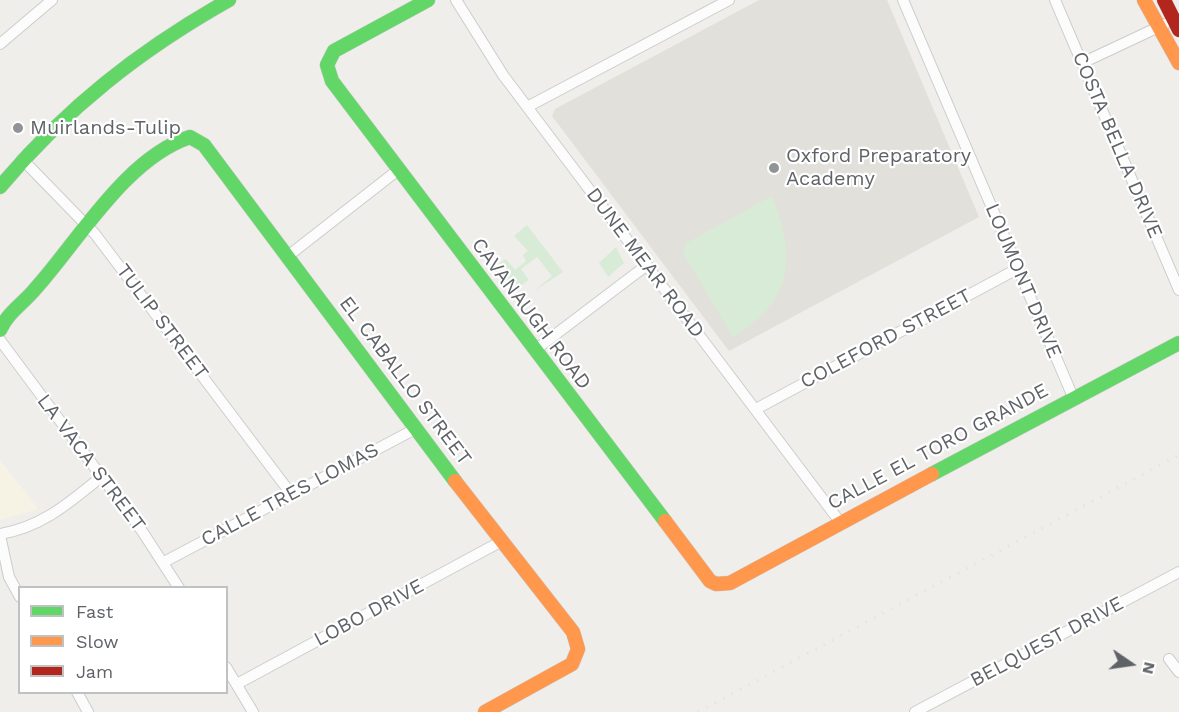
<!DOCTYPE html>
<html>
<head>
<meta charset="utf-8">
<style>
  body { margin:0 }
  #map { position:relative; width:1179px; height:712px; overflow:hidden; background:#efeeea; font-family:"Work Sans",sans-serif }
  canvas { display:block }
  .legend { position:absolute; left:18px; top:586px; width:210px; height:108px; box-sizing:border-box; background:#fff; border:2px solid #bfc1c3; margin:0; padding:8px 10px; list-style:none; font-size:18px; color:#5f6368 }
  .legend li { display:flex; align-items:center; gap:12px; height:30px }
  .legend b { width:30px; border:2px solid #bfc1c3 }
  .north { position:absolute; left:1101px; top:634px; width:60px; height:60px; -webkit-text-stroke:4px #fff; paint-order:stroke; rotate:103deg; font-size:16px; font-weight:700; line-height:24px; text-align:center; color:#5f6368 }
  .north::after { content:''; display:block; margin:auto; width:21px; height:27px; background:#5f6368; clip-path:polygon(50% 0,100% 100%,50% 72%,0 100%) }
</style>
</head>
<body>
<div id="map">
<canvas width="1179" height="712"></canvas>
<ul class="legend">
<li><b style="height:8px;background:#63d668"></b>Fast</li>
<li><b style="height:8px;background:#ff974d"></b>Slow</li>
<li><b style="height:8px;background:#b3261e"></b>Jam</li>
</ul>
<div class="north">N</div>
</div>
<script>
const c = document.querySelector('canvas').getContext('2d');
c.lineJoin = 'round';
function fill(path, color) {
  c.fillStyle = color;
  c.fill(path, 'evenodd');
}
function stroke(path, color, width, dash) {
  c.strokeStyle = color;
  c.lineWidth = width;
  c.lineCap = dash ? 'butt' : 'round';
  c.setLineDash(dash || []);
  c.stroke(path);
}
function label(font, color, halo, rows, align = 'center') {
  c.font = font + ' "Work Sans",sans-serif';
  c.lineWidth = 4.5;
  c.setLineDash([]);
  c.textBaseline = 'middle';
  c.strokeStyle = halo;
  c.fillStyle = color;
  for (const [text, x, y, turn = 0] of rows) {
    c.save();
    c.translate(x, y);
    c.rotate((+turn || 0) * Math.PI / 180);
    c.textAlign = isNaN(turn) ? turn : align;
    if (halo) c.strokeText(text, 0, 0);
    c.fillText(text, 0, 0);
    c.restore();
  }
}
fill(new Path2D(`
  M0 460 38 509 0 520Z`), '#f7f3e4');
fill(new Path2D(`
  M759 0H887L979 217 729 351 552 116 555 109Z`), '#e2e0da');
fill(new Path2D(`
  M772 196C797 257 793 301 733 337L683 253 685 244Z
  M527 225 563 272 534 291 552 276 537 257 521 269 529 280 510 293 492 269 506 259 515 270 526 261 523 255 528 251 514 236Z
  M616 247 624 263 608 277 599 263Z`), '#d8ebd6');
const street = new Path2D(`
  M456 0 503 75 840 522
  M903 0 1073 397
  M1055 0 1179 290
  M0 44 52 0
  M1082 63 1165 24
  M529 106 729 0
  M22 159 95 234 292 495
  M288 256 398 170
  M0 340 142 531 179 588
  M535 350 647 265
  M756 409 1017 269
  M0 534C42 527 69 503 101 477
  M0 535 9 577 20 597
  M164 562 417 428
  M1169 659 1179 672
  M226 667 253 712
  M237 684 500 542
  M77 692 88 712
  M915 712 1179 572`);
const fast = new Path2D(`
  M428 0 334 51 327 65 332 81 665 521
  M0 187C65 109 140 50 229 0
  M0 330C8 312 24 303 36 288 79 240 126 158 190 137L204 145 455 481
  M932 474 1179 343`);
const slow = new Path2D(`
  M1144 0 1179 63
  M455 481 573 632 578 649 572 664 485 712
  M665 521 710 581 716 584 730 583 932 474`);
const jam = new Path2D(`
  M1164 0 1179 30`);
stroke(street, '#cbcccc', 12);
stroke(fast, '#cacacb', 15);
stroke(slow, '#cacacb', 15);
stroke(jam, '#cacacb', 15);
stroke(street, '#fdfcfc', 10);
stroke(fast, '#63d668', 14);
stroke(slow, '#ff974d', 14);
stroke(jam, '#b3261e', 14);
stroke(new Path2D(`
  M698 712 1179 455`), '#e4e4e4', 3, [1.5, 8]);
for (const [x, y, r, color] of [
  [18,128,6,"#919496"],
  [774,168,6,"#919496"]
]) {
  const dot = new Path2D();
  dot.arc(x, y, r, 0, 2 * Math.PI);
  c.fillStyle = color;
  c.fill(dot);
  stroke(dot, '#fff', 2);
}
label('20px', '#5f6368', '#fff', [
  ["Muirlands-Tulip",30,128],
  ["Oxford Preparatory",786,156],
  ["Academy",786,179]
], 'left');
label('20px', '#5f6368', '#fff', [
  ["COSTA BELLA DRIVE",1117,145,67],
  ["DUNE MEAR ROAD",645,263,53],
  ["LOUMONT DRIVE",1023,281,67],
  ["CAVANAUGH ROAD",531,314,53],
  ["TULIP STREET",162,322,53],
  ["COLEFORD STREET",886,339,-28],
  ["EL CABALLO STREET",405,381,53],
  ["CALLE EL TORO GRANDE",938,447,-28],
  ["LA VACA STREET",91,463,53],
  ["CALLE TRES LOMAS",290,495,-28],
  ["LOBO DRIVE",369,613,-28],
  ["BELQUEST DRIVE",1047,642,-28]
]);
</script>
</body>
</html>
